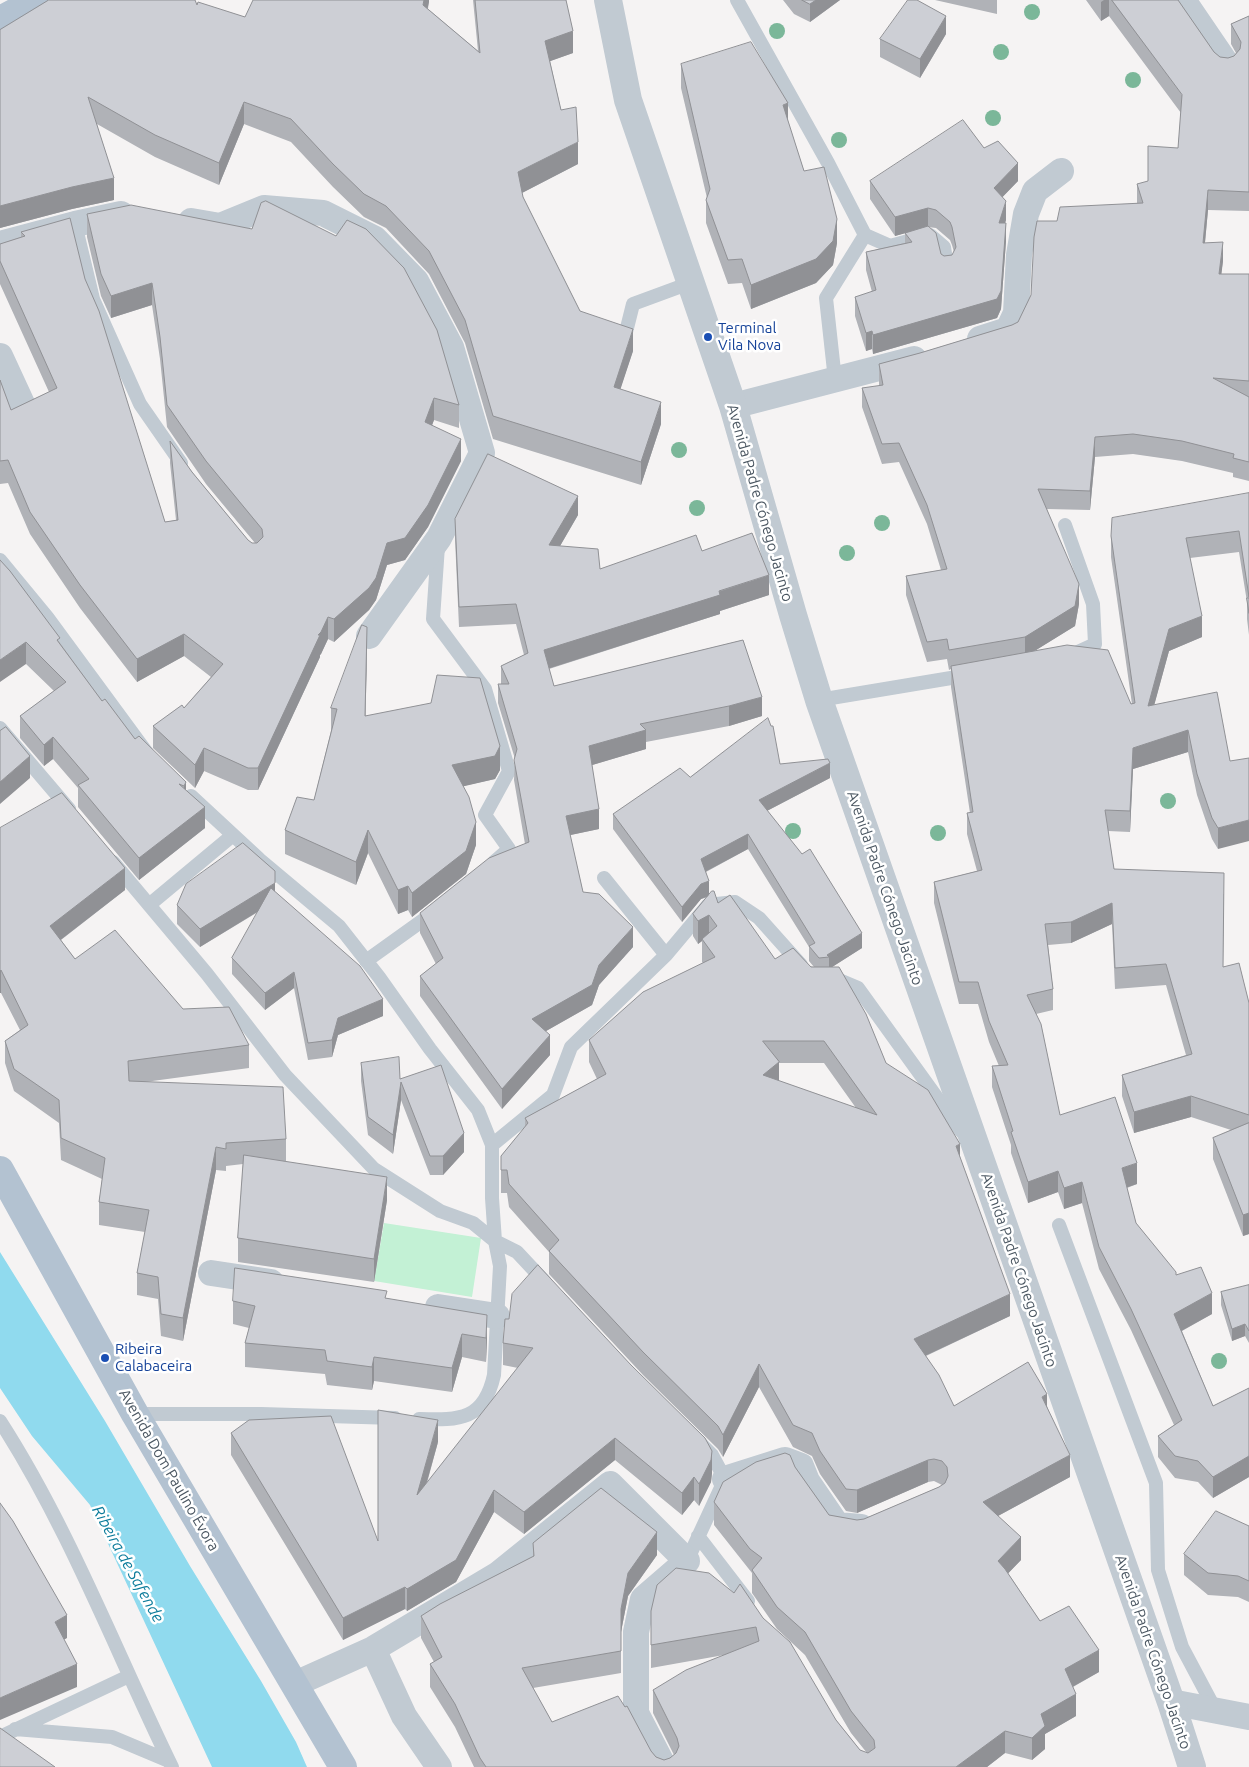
<!DOCTYPE html>
<html>
<head>
<meta charset="utf-8">
<style>
  body { margin:0 }
  canvas { display:block; background:#f5f3f3 }
</style>
</head>
<body>
<canvas width="1249" height="1767"></canvas>
<script>
const c = document.querySelector('canvas').getContext('2d');
c.lineJoin = 'round';
function fill(path, color) {
  c.fillStyle = color;
  c.fill(path, 'evenodd');
}
function stroke(path, color, width, dash) {
  c.strokeStyle = color;
  c.lineWidth = width;
  c.lineCap = dash ? 'butt' : 'round';
  c.setLineDash(dash || []);
  c.stroke(path);
}
function label(font, color, halo, rows, align = 'center') {
  c.font = font + ' Ubuntu,sans-serif';
  c.lineWidth = 5;
  c.setLineDash([]);
  c.textBaseline = 'middle';
  c.strokeStyle = halo;
  c.fillStyle = color;
  for (const [text, x, y, turn = 0] of rows) {
    c.save();
    c.translate(x, y);
    c.rotate((+turn || 0) * Math.PI / 180);
    c.textAlign = isNaN(turn) ? turn : align;
    if (halo) c.strokeText(text, 0, 0);
    c.fillText(text, 0, 0);
    c.restore();
  }
}
fill(new Path2D(`
  M384 1223 481 1238 472 1297 374 1281Z`), '#c3f1d5');
fill(new Path2D(`
  M0 1252 105 1421 190 1566 261 1681 296 1742 307 1767H212L90 1505 32 1436 0 1388Z`), '#90daee');
stroke(new Path2D(`
  M737 0 828 163 865 235 826 298 835 380
  M75 224 93 299 140 404 181 463
  M865 235 890 246 930 235 944 247 947 266
  M625 336 633 304 690 283
  M1065 525 1093 604 1095 644 1071 655
  M438 546 433 619 485 689 509 771 485 815 509 849 494 862
  M0 560 47 617 147 753
  M819 700 969 675
  M0 728 69 809
  M191 796 259 859 339 926 379 977 430 1049 478 1110 492 1145V1198L495 1241 500 1266 494 1375C484 1421 459 1420 419 1419
  M113 862 207 974 285 1075 374 1169 440 1211 473 1223 495 1241 517 1252 545 1282
  M149 905 233 835
  M666 955 708 905 735 902 759 918 801 965
  M366 961 433 913
  M832 980H839L858 988 961 1131
  M492 1145 553 1095 571 1047 666 955 604 878
  M1059 1225 1156 1483 1158 1570 1182 1647 1216 1711
  M135 1414H261L395 1418
  M0 1421C69 1528 116 1652 172 1767
  M698 1536 748 1601
  M687 1561 725 1479 712 1455 699 1442
  M15 1729 112 1737 169 1761
  M0 1737 129 1676`), '#c1cad2', 14);
stroke(new Path2D(`
  M1183 0 1226 63
  M191 221 220 226 264 208 323 213 375 239 416 281 451 347 482 453 439 538 369 636
  M0 244 75 224 121 214
  M980 339 1008 330 1016 313 1019 255 1026 214 1035 191 1061 171
  M0 356 24 408
  M733 406 914 359
  M211 1273 271 1282
  M438 1307 497 1316
  M725 1479 785 1460 801 1466 807 1481 837 1525 861 1527
  M373 1649 404 1716 439 1767
  M295 1684 373 1649 497 1575 610 1484 687 1561 643 1599 636 1632V1713L664 1767
  M1171 1702 1249 1717`), '#c1cad2', 26);
stroke(new Path2D(`
  M608 0 628 100 733 406 793 615 819 700 1171 1702 1192 1767`), '#c1cad2', 28);
stroke(new Path2D(`
  M0 20 38 0
  M0 1170 135 1414 343 1767`), '#b3c2d1', 28);
c.fillStyle = '#7bb799';
for (const [x, y] of [
  [1032,12],
  [777,31],
  [1001,52],
  [1133,80],
  [993,118],
  [839,140],
  [679,450],
  [697,508],
  [882,523],
  [847,553],
  [1168,801],
  [793,831],
  [938,833],
  [1219,1361]
]) {
  c.beginPath();
  c.arc(x, y, 8, 0, 2 * Math.PI);
  c.fill();
}
fill(new Path2D(`
  M429 0 428 9 478 51 473 0H566L573 53 550 61 561 110 578 164 522 193 523 197 580 311 633 351 620 389 661 424 641 485 493 439 465 343 429 274 386 228 364 217 333 187 291 142 244 124 219 185 155 157 97 124 114 200 72 209 0 228V30L197 5 245 17Z
  M783 0H840L810 22 794 14Z
  M935 0H997V14Z
  M1086 0H1178L1214 52 1220 57 1228 58 1234 56 1236 53 1231 44V24L1249 16V211L1208 210 1205 243 1223 261 1221 274H1249V481L1233 477V473L1182 461 1133 454 1095 457 1090 510 1047 509 1079 604 1075 626 1034 651 1132 704 1111 557V536L1249 493V635L1247 619V602L1239 552 1190 558 1202 637 1169 651 1154 705 1230 761 1218 849 1212 839 1197 795 1188 752 1133 769 1130 832 1108 831 1114 869 1224 894 1223 967 1249 1003V1234L1243 1236 1213 1159V1138L1231 1130 1191 1117 1134 1133 1122 1096V1075L1186 1055 1166 985 1115 989 1112 924 1071 943 1048 945 1053 989V1010L1036 1014 1060 1115 1137 1184 1127 1188 1136 1223 1176 1275 1212 1314 1182 1331 1213 1406 1249 1388V1477L1213 1498 1198 1482 1175 1478 1158 1457V1436L1174 1425 1131 1330 1099 1269 1082 1203 1064 1209 1058 1192 1028 1203 1011 1153V1145L992 1087V1066H999L989 1042 978 1004H959L934 903V882L977 871 967 834V813H970L951 687V669L949 670 947 659 927 662 906 595V576L941 570 927 524 899 462 882 464 862 407V388L879 386V364L920 353 1012 325 1018 322 1031 295 1057 221 1137 203V184L1148 182 1178 148 1181 113 1109 16 1101 21Z
  M946 34 920 78 880 57V39Z
  M681 64 788 122 804 171 837 243 833 265 816 283 751 309 742 283 728 284 706 223V200L707 198 681 88Z
  M984 148 1018 181 1002 197 1006 220 1005 223 1006 241 1001 309 997 318 873 354 872 349 866 351 855 316V297L872 292 866 270V252L905 243V233L895 236 870 199V181ZM928 227 936 228 950 240 952 245 954 252 952 255 944 256 941 254Z
  M87 214 459 405V428L434 420 432 425 461 461 428 527 405 560 387 565 376 600 369 610 334 642 328 639 321 654 320 655V657L258 790H248L204 771 195 788 153 748V726L184 708 211 677 184 656 137 682 80 608 30 534 8 483 0 484V380L11 410 49 392 0 284V244L21 237V232L85 279 165 522 176 520 170 463V441L192 472 248 540 252 543H255L206 484 167 427 160 359 152 305 111 318 101 296 87 237Z
  M578 515 560 546 600 569 702 551 769 595 720 611V614L549 669 554 686 743 640 762 716 729 726 646 742V749L592 765 599 829 570 835 583 892 633 947 599 985 592 1005 546 1031 550 1055 502 1109 420 996V976L436 964 420 933V913L525 844 514 780 515 759 498 703V684H501V666L524 655 516 624 459 627 455 539V519Z
  M0 560 60 643 102 701 135 739 186 782V791L205 828 139 880 78 807V788L53 759 44 766 20 738V716L54 691 26 664Z
  M367 651 365 716 500 770 495 779 463 786 476 845 466 874 412 917 408 910 398 914 368 853 356 885 285 854V830L314 800 331 731V708Z
  M780 764 830 778 767 811 862 948 832 967 886 1063 960 1157 1010 1316 926 1356 954 1406H1047L1070 1477 998 1516 1021 1560 1008 1573 1040 1621 1099 1672 1073 1687 1076 1716 1045 1734V1749L1032 1760 1005 1753 987 1767H474L455 1727 430 1687V1664L434 1662 421 1638V1616L533 1556V1543L657 1555 628 1596 621 1632V1673L533 1688 552 1722 651 1751 656 1757 664 1760 670 1758 674 1755 653 1713V1690L724 1655 651 1668V1611L763 1618 836 1720 860 1750 867 1753 851 1733 805 1655 777 1629 752 1593V1573L714 1525V1502L795 1467 829 1515 857 1520 864 1519 939 1487 942 1485 934 1481 928 1482 857 1513 846 1511 820 1474 812 1456 793 1447 759 1387 723 1457 718 1449 643 1375 549 1274V1252L509 1207 507 1193H501V1156L525 1127V1118L597 1079 589 1062V1040L703 963 702 962V941L698 944 693 936V914L708 897 701 899 682 922 613 829V814L690 777ZM748 849 809 947V961L814 967 775 959 718 903 709 895 706 872ZM779 1063H824L856 1108 779 1081Z
  M0 828 125 890 61 940 75 959 183 1009 249 1045V1068L145 1082 286 1139V1161H284L387 1200 374 1282 238 1262V1238L243 1164 226 1166V1171L216 1170 183 1341 161 1336 158 1299 137 1295V1273L145 1232 99 1225V1202L102 1179 61 1160 59 1123 14 1091 5 1063V1041L20 1030 1 993Z
  M275 892 383 1016 338 1035 332 1057 308 1060 294 988 265 1010 232 974V958L258 912 200 947 177 924V905Z
  M361 1063 400 1079 464 1152 443 1175H430L401 1100 393 1154 368 1135 361 1081Z
  M1249 1285V1343L1245 1336 1232 1341 1221 1305V1292Z
  M387 1298 487 1338 486 1362 462 1357 452 1392 374 1381 372 1390 327 1385 325 1374 245 1367V1343L249 1328 233 1324V1301Z
  M505 1319 712 1473 711 1482 699 1506 694 1500 682 1515 615 1460 524 1534 494 1512 456 1582 407 1611 405 1609 343 1640 231 1455V1433L378 1541 438 1442 427 1483 518 1368 503 1365V1343Z
  M1249 1526V1602L1238 1597 1208 1595 1184 1575V1554Z`), '#b0b2b7');
fill(new Path2D(`
  M424 0H429V2L423 28V5Z
  M816 0H840L810 22V4Z
  M1104 0H1109V16L1101 21V2Z
  M946 16V34L920 78V59Z
  M573 31V53L545 63V41Z
  M244 102V124L219 185V163Z
  M788 103V127L783 105Z
  M578 142V164L518 195V172Z
  M1018 163V181L994 206V188Z
  M114 178V200L72 209 0 228V206L72 187Z
  M1208 190V210L1203 263V243Z
  M1006 201V220L999 241V223Z
  M928 208V227L895 236V217Z
  M837 219V243L833 265 816 283 751 309V285Z
  M1006 223V241L1001 309 997 318 873 354V335Z
  M1223 242V261L1219 294V274Z
  M152 283V305L111 318V296Z
  M633 329V351L614 409V387Z
  M872 331V349L866 351V333Z
  M434 398V420L425 444V422Z
  M661 402V424L641 485V462Z
  M1095 437V457L1090 510V491Z
  M461 439V461L428 527 405 560 387 565 376 600 369 610 334 642V619L387 543Z
  M578 496V515L549 565V545Z
  M769 575V595L720 611V614L544 670V650Z
  M1079 584V604L1075 626 1025 657V637Z
  M1202 616V637L1169 651 1148 728V706L1169 629Z
  M328 617V639L321 654 320 655V657L258 790V768L318 635Z
  M367 627V651L365 739V716Z
  M184 634V656L137 682V659Z
  M26 642V664L0 682V660Z
  M762 697V716L729 726V706Z
  M646 730V749L589 766V746Z
  M1188 730V752L1133 769 1130 832V811L1133 748Z
  M53 737V759L44 766V745Z
  M500 746V770L495 779 452 789V765Z
  M204 748V771L195 788V765Z
  M30 756V778L0 804V782Z
  M830 763V778L759 815V800Z
  M186 782V804L184 808V786Z
  M205 807V828L139 880V858Z
  M599 809V829L566 836V816Z
  M1249 820V841L1218 849V828Z
  M476 822V845L466 874 412 917V893Z
  M368 830V853L356 885V862Z
  M748 834V849L701 874V859Z
  M125 868V890L50 948V926Z
  M709 881V896L701 899 682 922V907L701 884Z
  M275 883V901L200 947V929Z
  M408 886V910L398 914V890Z
  M1112 903V924L1071 943V922Z
  M709 915V937L702 939V941L698 944V921Z
  M633 927V947L599 985 592 1005 532 1039V1019L599 965Z
  M862 933V948L829 969V957L827 955Z
  M1 970V993H0V971Z
  M294 972V988L265 1010V993Z
  M383 999V1016L338 1035 332 1057V1040L338 1018Z
  M550 1035V1055L502 1109V1089Z
  M779 1062V1084L763 1075Z
  M401 1082V1100L393 1154V1135Z
  M1191 1096V1117L1134 1133V1112Z
  M464 1133V1152L443 1175V1156Z
  M960 1144V1166L956 1146Z
  M216 1147V1170L183 1341V1318Z
  M1137 1163V1184L1122 1189V1168Z
  M1058 1171V1192L1028 1203V1182Z
  M387 1177V1200L374 1282V1259Z
  M1082 1182V1203L1064 1209V1188Z
  M1249 1213V1234L1243 1236V1215Z
  M1212 1293V1314L1174 1335V1314Z
  M1010 1294V1316L914 1361V1339Z
  M487 1315V1338L486 1362V1338Z
  M1245 1324V1336L1232 1341V1329Z
  M462 1334V1357L452 1392V1368Z
  M374 1357V1381L372 1390V1367Z
  M759 1364V1387L723 1457V1435Z
  M1047 1394V1417L1042 1397Z
  M438 1420V1442L417 1517V1495Z
  M615 1438V1460L524 1534V1512Z
  M712 1451V1473L711 1482 699 1506V1484Z
  M1070 1455V1477L983 1524V1502Z
  M1249 1456V1477L1213 1498V1477Z
  M928 1460V1482L857 1513V1490Z
  M694 1477V1500L682 1515V1493Z
  M494 1490V1512L456 1582 407 1611V1589Z
  M657 1532V1555L628 1596 621 1632V1609L628 1573Z
  M1021 1537V1560L998 1584V1561Z
  M405 1587V1609L343 1640V1618Z
  M67 1615V1638L55 1645V1622Z
  M1099 1650V1672L1065 1691V1669Z
  M77 1664V1687L0 1720V1698Z
  M1076 1694V1716L1045 1734V1749L1032 1760V1738L1041 1714Z
  M1005 1731V1753L987 1767H956Z`), '#909195');
const building = new Path2D(`
  M49 0H195L197 5 198 2 245 17 253 0H424L423 5 480 53 475 0H566L573 31 545 41 561 110 576 107 578 142 518 172 523 197 580 311 633 329 614 387 661 402 641 462 493 416 465 320 429 251 386 206 364 194 333 164 291 119 244 102 219 163 155 135 88 97 114 178 72 187 0 206V30Z
  M802 0H816L810 4Z
  M908 0H917L946 16 920 59 880 39Z
  M1112 0H1178L1214 52 1220 57 1228 58 1234 56 1240 49 1241 42 1231 24 1249 16V192L1208 190 1203 243 1223 242 1219 274H1249V381L1213 378 1249 397V462L1233 458 1234 454 1182 441 1133 434 1095 437 1090 491 1038 489 1079 584 1075 606 1025 637 949 650 947 639 927 642 906 576 947 569 927 505 899 443 882 444 862 388 883 385 879 364 920 353 1012 325 1018 322 1031 295 1034 237 1037 221H1057L1060 207 1143 203 1137 184 1148 181V146L1178 148 1182 95Z
  M751 42 788 103 783 105 804 171 824 167 837 219 833 241 816 259 751 285 742 259 728 260 706 200 710 189 681 64Z
  M963 120 984 148 998 141 1018 163 994 188 1006 201 999 223H1006L1001 291 997 299 873 335 872 331 866 333 855 297 876 290 866 252 912 242 905 233 928 226 936 233 941 254 944 256 952 255 956 247 952 227 950 222 936 210 928 208 895 217 870 181Z
  M266 201 336 236 347 220 366 229 404 268 437 330 459 405 434 398 425 422 461 439 428 505 405 538 387 543 376 578 369 588 334 619 328 617 321 632 318 635H320L258 768H248L204 748 195 765 153 726 182 705 184 708 223 664 184 634 137 659 80 585 30 512 8 460 0 461V380L11 410 57 388 0 261V244L25 236 21 232 70 218 85 279 99 311 165 522 178 520 170 441 192 472 248 540 252 543H257L263 537 262 529 206 461 167 405 160 337 152 283 111 296 101 274 87 214 131 205 252 229 261 203Z
  M488 454 578 496 549 545 598 549 600 569 696 535 702 551 752 533 769 575 719 591 720 595 544 650 554 686 743 640 762 697 729 706 640 724 646 730 589 746 599 809 566 816 583 892 599 894 633 927 599 965 592 985 532 1019 550 1035 502 1089 420 976 443 958 420 913 489 858 529 842 514 760 517 749 498 684H509L501 666 528 653 516 604 459 607 455 519Z
  M1249 493V597L1239 531 1186 538 1202 616 1169 629 1148 706 1217 692 1230 761 1249 758V820L1218 828 1212 818 1197 774 1188 730 1133 748 1130 811 1105 810 1114 869 1224 873 1223 967 1239 963 1249 1003V1115L1191 1096 1134 1112 1122 1075 1192 1054 1166 964 1115 968 1112 903 1071 922 1045 924 1053 989 1027 995 1041 1024 1060 1115 1115 1097 1137 1163 1122 1168 1136 1223 1176 1272V1275L1201 1267 1212 1293 1174 1314 1213 1406 1249 1388V1456L1213 1477 1198 1461 1175 1456 1158 1436 1182 1420 1131 1309 1099 1247 1082 1182 1064 1188 1058 1171 1028 1182 1011 1132 1013 1131 992 1066 1008 1065 989 1021 978 982H959L934 882 982 870 967 813 973 812 951 666 1067 645 1108 650 1131 704 1135 703 1111 536 1112 518Z
  M0 560 10 571 60 638 57 640 102 701 105 699 135 739 139 736 186 782 184 786 179 784 205 807 139 858 78 785 89 779 53 737 44 745 20 716 66 682 26 642 0 660Z
  M1247 598H1249V613Z
  M362 625 367 627 365 716 431 703 437 675 480 678 500 746 495 756 452 765 469 797 476 822 466 851 412 893 408 886 398 890 368 830 356 862 285 830 297 797 314 800 337 709 331 708Z
  M768 718 771 726H773L780 764 828 759 830 763 759 800 802 854 810 849 862 933 827 955 829 957 819 958 809 946 815 943 748 834 701 859 709 881 701 884 682 907 613 814 680 768 690 777Z
  M6 727 30 756 0 782V731Z
  M62 793 125 868 50 926 75 959 115 930 183 1009 229 1007 249 1045 128 1061 129 1081 283 1087 286 1139 226 1143V1149L216 1147 183 1318 161 1314 158 1277 137 1273 149 1210 99 1202 105 1158 61 1138 59 1100 14 1069 5 1041 28 1025 1 970 0 971V828Z
  M243 843 275 871V883L200 929 177 905 186 884Z
  M271 888 360 966 383 999 338 1018 332 1040 308 1043 294 972 265 993 232 958Z
  M712 891H714L718 903 730 895 775 959 793 948 811 967H839L866 1014 886 1063 928 1090 960 1144 956 1146 1010 1294 914 1339 939 1375 954 1406 1028 1362 1047 1394 1042 1397 1070 1455 983 1502 1021 1537 998 1561 1005 1569 1040 1621 1069 1606 1099 1650 1065 1669 1076 1694 1041 1714 1045 1726 1032 1738 1005 1731 956 1767H486L480 1758 455 1704 430 1664 442 1657 421 1616 440 1604 534 1556 533 1543 601 1488 657 1532 628 1573 621 1609V1651L522 1668 552 1722 618 1696 625 1707 627 1706 651 1751 656 1757 664 1760 670 1758 676 1753 679 1746 677 1738 653 1690 686 1670 759 1641 756 1627 651 1645V1611L657 1585 676 1568 709 1573 734 1593 740 1584 763 1618 790 1642 836 1720 860 1750 868 1753 875 1748 874 1740 851 1711 805 1632 777 1607 752 1570 762 1558 750 1549 714 1502 723 1482 756 1462 785 1453 790 1455 795 1467 829 1515 857 1520 864 1519 939 1487 945 1483 948 1476 947 1467 942 1461 934 1459 928 1460 857 1490 846 1489 820 1451 812 1433 793 1425 759 1364 723 1435 718 1426 643 1352 549 1251 559 1240 509 1184 507 1170H501V1156L528 1123 525 1118 606 1074 589 1040 643 992 715 957 702 939 717 926 709 915 698 921 693 914ZM763 1041H824L877 1115 763 1075 779 1062Z
  M399 1057 400 1079 441 1065 464 1133 443 1156H430L401 1082 393 1135 368 1117 361 1063Z
  M1249 1123V1213L1243 1215 1213 1138Z
  M244 1155 387 1177 374 1259 238 1238Z
  M538 1265 631 1365 705 1438 712 1451 711 1460 699 1484 694 1477 682 1493 615 1438 524 1512 494 1490 456 1560 407 1589 405 1587 343 1618 231 1433 249 1420 331 1416 378 1541V1410L438 1420 417 1495 533 1348 503 1343 505 1319H509L512 1294Z
  M235 1268 387 1291 385 1298 487 1315 486 1338 462 1334 452 1368 374 1357 372 1367 327 1361 325 1350 245 1343 255 1306 233 1301Z
  M1249 1285V1331L1245 1324 1232 1329 1221 1292Z
  M0 1503 13 1521 67 1615 55 1622 77 1664 0 1698Z
  M1216 1511 1249 1526V1581L1238 1576 1208 1573 1184 1554Z
  M0 1728 55 1767H0Z`);
fill(building, '#cdcfd5');
stroke(building, '#909195', 1);
for (const [x, y, r, color] of [
  [708,337,5,"#1a4fb4"],
  [105,1358,5,"#1a4fb4"]
]) {
  const dot = new Path2D();
  dot.arc(x, y, r, 0, 2 * Math.PI);
  c.fillStyle = color;
  c.fill(dot);
  stroke(dot, '#fff', 2);
}
label('15px', '#164399', '#fff', [
  ["Terminal",718,328],
  ["Vila Nova",718,345],
  ["Ribeira",115,1349],
  ["Calabaceira",115,1366]
], 'left');
label('15px', '#4a5661', '#fff', [
  ["Avenida Padre Cónego Jacinto",760,503,74],
  ["Avenida Padre Cónego Jacinto",885,888,71],
  ["Avenida Padre Cónego Jacinto",1019,1270,71],
  ["Avenida Dom Paulino Évora",169,1470,60],
  ["Avenida Padre Cónego Jacinto",1153,1652,71]
]);
label('italic 16px', '#0c7c9b', '#fff', [
  ["Ribeira de Safende",128,1564,61]
]);
</script>
</body>
</html>
